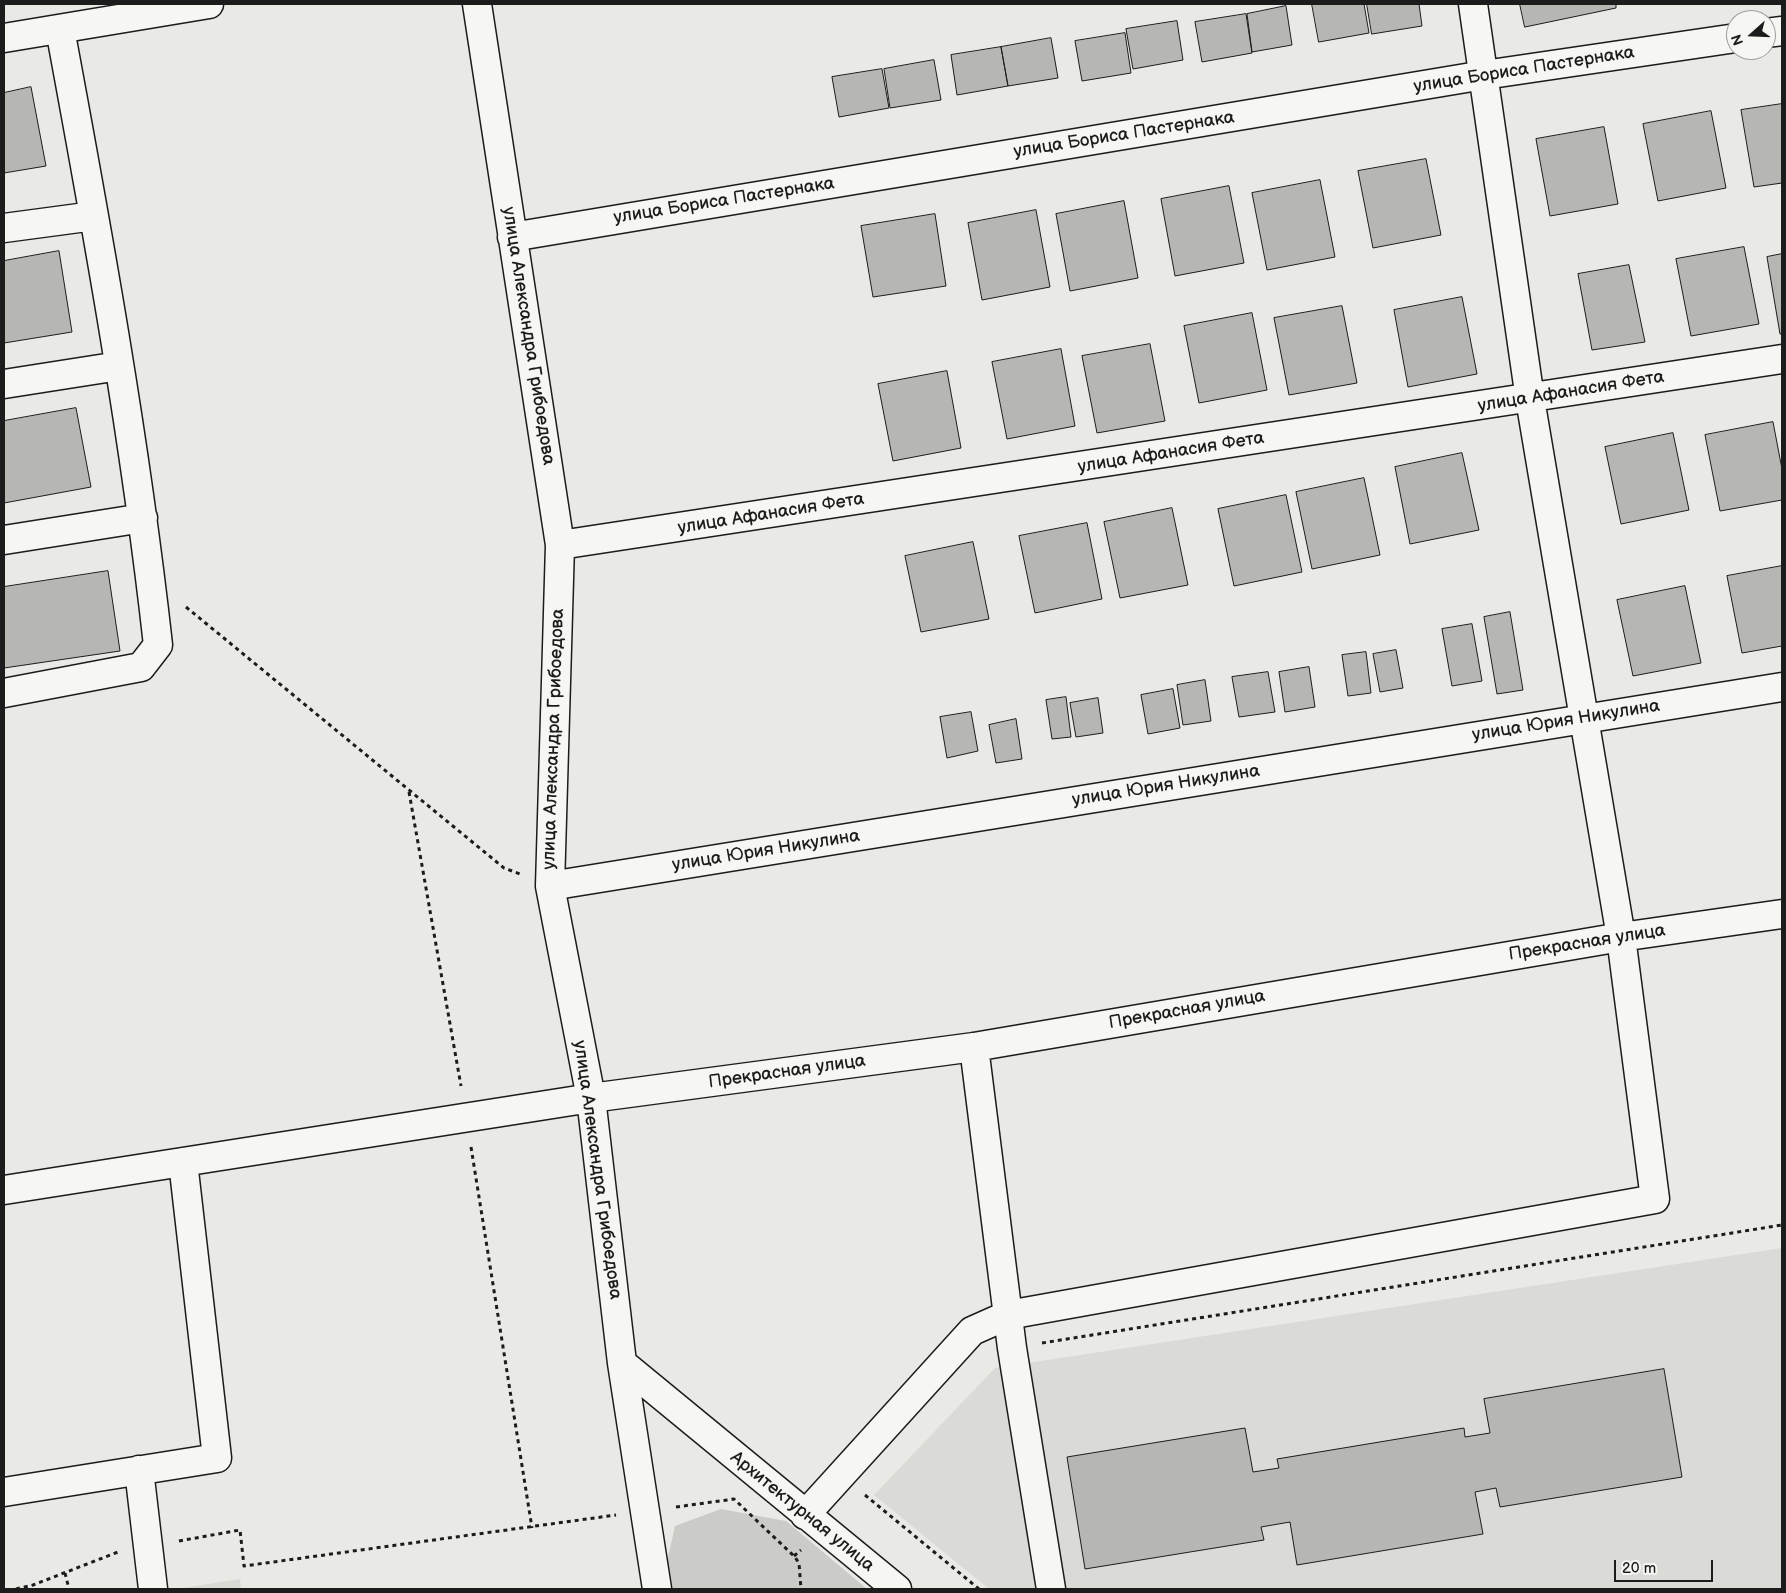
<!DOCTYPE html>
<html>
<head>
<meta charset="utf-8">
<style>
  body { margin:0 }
  #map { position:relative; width:1786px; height:1593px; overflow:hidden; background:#e9e9e5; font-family:"Balsamiq Sans",sans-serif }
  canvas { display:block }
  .frame { position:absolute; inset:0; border:5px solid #1c1c1c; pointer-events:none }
  .north { position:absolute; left:1726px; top:10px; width:50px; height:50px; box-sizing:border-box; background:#f6f6f2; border:1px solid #9f9f9c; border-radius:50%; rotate:250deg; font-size:14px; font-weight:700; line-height:20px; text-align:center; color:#1c1c1c }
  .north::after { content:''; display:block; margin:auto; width:18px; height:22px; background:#1c1c1c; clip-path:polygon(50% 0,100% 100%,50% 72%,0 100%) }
  .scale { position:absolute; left:1614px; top:1560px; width:99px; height:22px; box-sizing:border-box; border:2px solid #1c1c1c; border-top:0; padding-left:6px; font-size:15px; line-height:18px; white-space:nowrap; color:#1c1c1c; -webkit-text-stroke:4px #f6f6f2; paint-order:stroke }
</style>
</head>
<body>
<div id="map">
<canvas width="1786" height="1593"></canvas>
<div class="frame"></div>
<div class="north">N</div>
<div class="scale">20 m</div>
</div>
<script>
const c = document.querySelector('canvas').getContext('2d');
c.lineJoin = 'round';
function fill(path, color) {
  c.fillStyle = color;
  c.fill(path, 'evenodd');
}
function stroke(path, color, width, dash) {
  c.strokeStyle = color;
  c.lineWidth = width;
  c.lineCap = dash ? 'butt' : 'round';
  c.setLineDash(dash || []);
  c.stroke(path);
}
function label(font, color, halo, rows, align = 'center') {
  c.font = font + ' "Balsamiq Sans",sans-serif';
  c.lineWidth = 4.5;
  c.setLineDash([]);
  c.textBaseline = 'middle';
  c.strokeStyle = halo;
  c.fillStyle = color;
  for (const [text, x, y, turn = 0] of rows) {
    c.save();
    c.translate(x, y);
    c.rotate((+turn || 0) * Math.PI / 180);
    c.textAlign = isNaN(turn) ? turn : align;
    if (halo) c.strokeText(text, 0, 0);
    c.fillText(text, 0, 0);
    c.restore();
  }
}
fill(new Path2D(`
  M1782 1248V1589H989L874 1495 995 1368Z
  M240 1579 241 1589H176Z`), '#dadad6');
fill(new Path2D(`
  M721 1509 786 1521 867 1589H661L675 1526Z`), '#cbcbc7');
const building = new Path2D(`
  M1312 4H1364L1369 33 1319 42Z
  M1367 4H1419L1422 26 1372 34Z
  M1520 4H1616V8L1525 27Z
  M1286 6 1292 45 1252 52 1247 14Z
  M1246 14 1252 53 1202 62 1195 22Z
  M1177 21 1183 60 1133 69 1126 29Z
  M1125 33 1131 73 1082 81 1075 41Z
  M1051 38 1058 78 1008 86 1001 47Z
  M1001 47 1008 86 957 95 951 55Z
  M934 60 941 100 890 108 884 69Z
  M882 69 889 108 839 117 832 77Z
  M31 87 46 166 4 173V93Z
  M1782 104V183L1754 187 1741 110Z
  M1711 111 1726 188 1658 201 1643 124Z
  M1604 127 1618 204 1550 216 1536 139Z
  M1426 159 1441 235 1373 248 1358 171Z
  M1320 180 1335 257 1267 270 1252 193Z
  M1229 186 1244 263 1175 276 1161 199Z
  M1124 201 1138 278 1070 291 1056 214Z
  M1036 210 1050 287 982 300 968 223Z
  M935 214 946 286 873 297 861 226Z
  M1744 247 1759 324 1691 336 1676 259Z
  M59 251 72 332 4 343V261Z
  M1782 254V334H1780L1767 257Z
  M1629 265 1645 342 1592 350 1578 274Z
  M1462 297 1477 374 1408 387 1394 310Z
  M1342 306 1357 383 1289 395 1274 318Z
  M1252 313 1267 390 1199 403 1184 326Z
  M1150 344 1165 421 1097 433 1082 356Z
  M1061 349 1075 426 1007 439 992 362Z
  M947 371 961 448 893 461 878 384Z
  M76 408 91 487 4 503V421Z
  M1773 422 1782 469V500L1720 511 1705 435Z
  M1673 433 1689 510 1621 524 1605 447Z
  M1462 453 1479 530 1410 544 1395 467Z
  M1364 478 1380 555 1312 569 1296 492Z
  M1286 495 1302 572 1234 586 1218 509Z
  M1172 508 1188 585 1120 598 1104 522Z
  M1087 523 1102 599 1035 613 1019 536Z
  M973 542 989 619 921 632 905 556Z
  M1782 566V646L1742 653 1727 576Z
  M108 571 120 651 4 668V587Z
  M1685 586 1701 663 1633 676 1617 600Z
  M1510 612 1523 690 1497 694 1484 617Z
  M1472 624 1482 681 1452 686 1442 629Z
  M1396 650 1403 688 1380 692 1373 654Z
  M1366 652 1371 693 1348 696 1342 655Z
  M1309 667 1315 707 1285 712 1279 672Z
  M1268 672 1275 712 1239 717 1232 677Z
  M1205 680 1211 721 1183 725 1177 685Z
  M1173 689 1180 728 1148 734 1141 695Z
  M1066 697 1071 737 1052 739 1046 700Z
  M1098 698 1103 733 1076 737 1070 703Z
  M971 712 978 751 947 758 940 717Z
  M1016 719 1022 759 996 763 989 725Z
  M1664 1369 1682 1477 1500 1507 1496 1488 1475 1492 1483 1534 1297 1565 1290 1522 1261 1527 1264 1540 1085 1569 1067 1457 1245 1428 1253 1472 1279 1468 1277 1459 1464 1428 1465 1437 1490 1433 1484 1399Z`);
fill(building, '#b6b6b3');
stroke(building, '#1c1c1c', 1);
const minor = new Path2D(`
  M477 4 560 545 550 886 591 1098 622 1363 897 1589
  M1766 33 1782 31
  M4 38 209 4
  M4 228 94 216
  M512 237 1484 75 1736 38
  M4 384 119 366
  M4 540 143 518
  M560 545 1782 359
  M4 693 141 667 158 645C135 438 98 234 60 29
  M550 886 1782 687
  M974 1047 1012 1348 1051 1589
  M4 1190 591 1098 974 1047 1621 937 1782 914
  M622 1363 657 1589
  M139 1470 153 1589
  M4 1492 217 1458 183 1162
  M805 1515 972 1331 1008 1315 1655 1199 1621 937 1530 399 1473 4`);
stroke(minor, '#1c1c1c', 31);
stroke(new Path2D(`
  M186 607 504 868 520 874
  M409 792 461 1086
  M471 1147 532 1528
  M1042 1343 1782 1225
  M865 1495 979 1589
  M676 1507 734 1499 794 1556 799 1563 801 1589
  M179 1541 240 1530 244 1566 616 1515
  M794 1556 801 1550
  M65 1573 69 1589
  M16 1589 33 1585 118 1552`), '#1c1c1c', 3, [4, 4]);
stroke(minor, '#f6f6f2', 28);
label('18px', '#1c1c1c', '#f6f6f2', [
  ["улица Бориса Пастернака",1524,70,-9],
  ["улица Бориса Пастернака",1124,135,-9],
  ["улица Бориса Пастернака",724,201,-9],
  ["улица Александра Грибоедова",528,336,81],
  ["улица Афанасия Фета",1571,392,-9],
  ["улица Афанасия Фета",1171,453,-9],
  ["улица Афанасия Фета",771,514,-9],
  ["улица Юрия Никулина",1566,721,-9],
  ["улица Александра Грибоедова",554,739,-88],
  ["улица Юрия Никулина",1166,786,-9],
  ["улица Юрия Никулина",766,851,-9],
  ["Прекрасная улица",1587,943,-9],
  ["Прекрасная улица",1187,1010,-10],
  ["Прекрасная улица",787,1072,-8],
  ["улица Александра Грибоедова",597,1170,82],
  ["Архитектурная улица",802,1512,39]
]);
</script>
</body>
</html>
